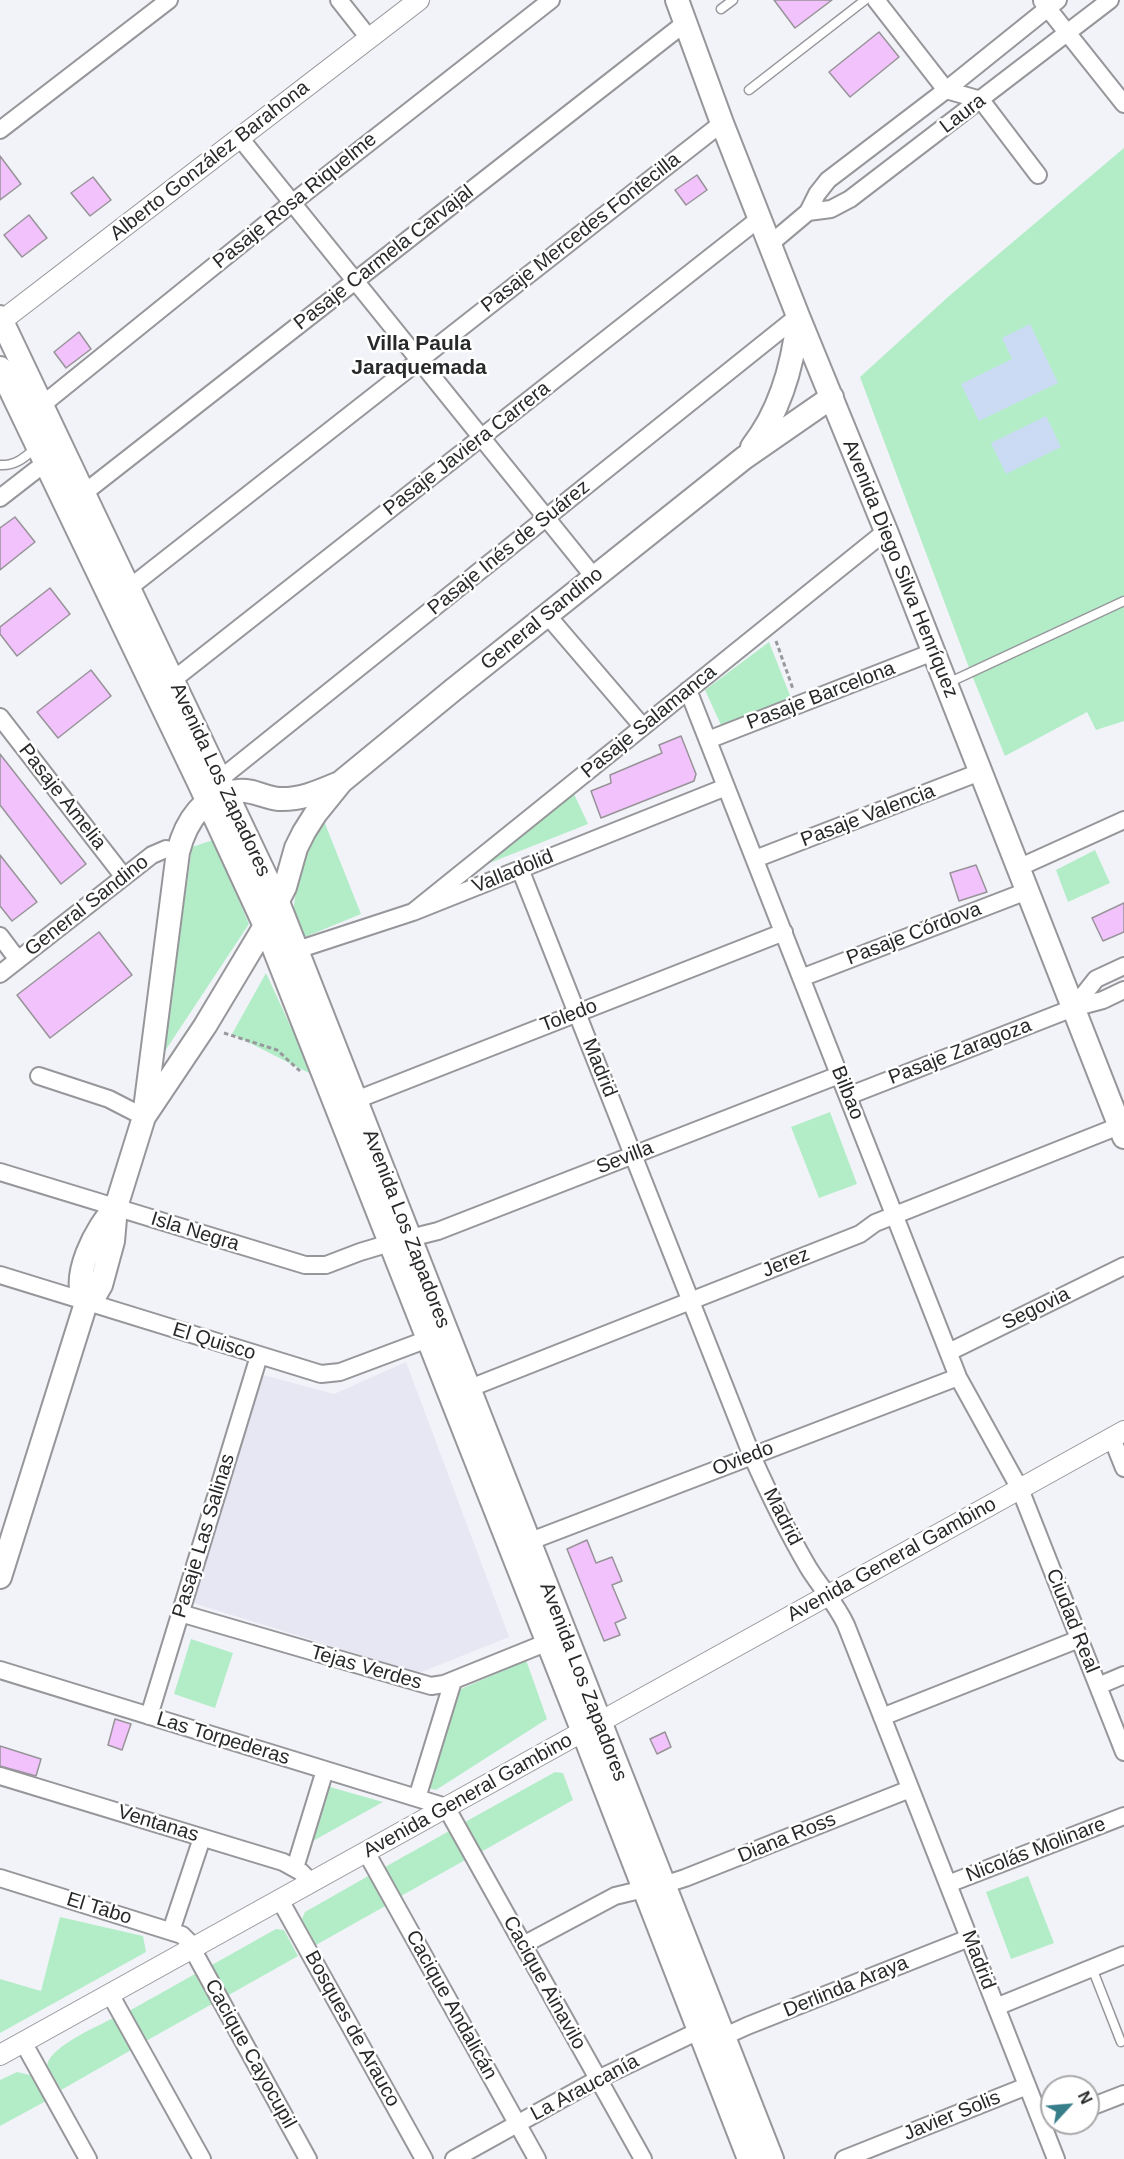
<!DOCTYPE html>
<html>
<head>
<meta charset="utf-8">
<style>
  body { margin:0 }
  #map { position:relative; width:1124px; height:2159px; overflow:hidden; background:#f2f3f8; font-family:Helvetica,sans-serif }
  canvas { display:block }
  .north { position:absolute; left:1040px; top:2075px; width:60px; height:60px; box-sizing:border-box; background:#fff; border:2px solid #a9a9aa; border-radius:50%; rotate:64deg; font-size:16px; font-weight:700; line-height:24px; text-align:center; color:#28292a }
  .north::after { content:''; display:block; margin:auto; width:21px; height:27px; background:#387e8a; clip-path:polygon(50% 0,100% 100%,50% 72%,0 100%) }
</style>
</head>
<body>
<div id="map">
<canvas width="1124" height="2159"></canvas>
<div class="north">N</div>
</div>
<script>
const c = document.querySelector('canvas').getContext('2d');
c.lineJoin = 'round';
function fill(path, color) {
  c.fillStyle = color;
  c.fill(path, 'evenodd');
}
function stroke(path, color, width, dash) {
  c.strokeStyle = color;
  c.lineWidth = width;
  c.lineCap = dash ? 'butt' : 'round';
  c.setLineDash(dash || []);
  c.stroke(path);
}
function label(font, color, halo, rows, align = 'center') {
  c.font = font + ' Helvetica,sans-serif';
  c.lineWidth = 5;
  c.setLineDash([]);
  c.textBaseline = 'middle';
  c.strokeStyle = halo;
  c.fillStyle = color;
  for (const [text, x, y, turn = 0] of rows) {
    c.save();
    c.translate(x, y);
    c.rotate((+turn || 0) * Math.PI / 180);
    c.textAlign = isNaN(turn) ? turn : align;
    if (halo) c.strokeText(text, 0, 0);
    c.fillText(text, 0, 0);
    c.restore();
  }
}
fill(new Path2D(`
  M406 1362 509 1637 419 1673 193 1603 263 1375 334 1394Z`), '#e6e7f3');
fill(new Path2D(`
  M1124 148V721L1096 730 1087 712 1005 756 971 673 860 377 949 296Z
  M769 642 791 698 721 725 705 690Z
  M574 794 588 824 482 866Z
  M324 821 361 914 305 937 293 913 302 844Z
  M213 840 249 924 163 1054 192 847Z
  M1095 850 1110 883 1068 902 1056 870Z
  M266 973 313 1075 232 1034Z
  M830 1112 857 1184 819 1198 791 1127Z
  M191 1639 233 1653 215 1708 174 1694Z
  M526 1660 547 1719 436 1790 416 1785 441 1698Z
  M555 1772 563 1773 573 1800 481 1852 465 1822Z
  M330 1787 383 1802 313 1841Z
  M451 1830 467 1859 401 1896 385 1867Z
  M370 1875 387 1905 316 1945 302 1919 305 1912Z
  M1028 1876 1054 1943 1011 1959 986 1892Z
  M60 1917 143 1936 146 1952 0 2033V1979L41 1991Z
  M276 1929 284 1930 298 1956 227 1996 210 1966Z
  M195 1974 212 2004 146 2041 129 2011Z
  M115 2017 133 2049 61 2090 47 2065C52 2045 97 2027 115 2017Z
  M17 2072 30 2075 46 2101 0 2126V2080Z`), '#b3edc8');
fill(new Path2D(`
  M1030 324 1058 383 979 421 961 384 1012 359 1002 338Z
  M1046 416 1061 447 1006 474 991 443Z`), '#ccdbf4');
const building = new Path2D(`
  M774 0H832L795 28Z
  M879 32 899 57 850 97 829 72Z
  M0 156 21 184 0 200Z
  M697 175 707 190 686 205 675 190Z
  M93 177 111 200 90 216 71 193Z
  M29 215 47 238 22 257 4 235Z
  M79 332 91 349 66 368 54 352Z
  M15 517 35 542 0 570V528Z
  M50 588 70 614 17 656 0 634V627Z
  M91 670 111 696 58 738 37 712Z
  M681 736 696 774 694 781 601 818 591 791 611 783 610 775 662 753 659 745Z
  M0 754 86 864 61 884 0 805Z
  M0 855 37 902 12 921 0 906Z
  M976 865 987 892 959 901 950 873Z
  M1124 903V932L1103 941 1092 918Z
  M99 932 132 975 50 1038 17 995Z
  M587 1540 596 1563 612 1557 622 1581 612 1585 626 1618 615 1623 620 1635 604 1641 567 1549Z
  M115 1719 131 1724 122 1750 108 1745Z
  M665 1732 671 1747 657 1754 650 1739Z
  M0 1746 41 1759 36 1776 0 1766Z`);
fill(building, '#f2c2fd');
stroke(building, '#979498', 1.5);
const service = new Path2D(`
  M721 9 733 0
  M749 90 865 0
  M0 465C16 466 25 457 37 447
  M948 683 1124 601
  M1092 1968 1121 2042`);
const minor = new Path2D(`
  M339 0 369 38
  M876 0 946 90 981 100 1038 175
  M1042 1 1124 104
  M0 130 169 0
  M240 138 594 577
  M808 212 831 209 850 199 1110 0
  M770 244 808 212 817 194 828 180 946 90 1058 0
  M42 405 292 203 551 0
  M84 493 685 23
  M0 498 45 463
  M129 588 722 123
  M547 615 643 727
  M173 680 760 218
  M688 690 958 1377 1020 1489 1124 1752
  M0 717 124 877
  M708 740 933 652
  M220 779 798 316
  M755 859 980 772
  M1018 868 1124 820
  M520 869 752 1456C769 1494 787 1531 808 1567 820 1587 836 1603 846 1625L1056 2159
  M413 912 886 531
  M0 936 18 960
  M297 950 413 912 726 787
  M0 974 152 855 166 849 178 852
  M801 978 1027 891
  M1073 1008 1096 979 1124 966
  M39 1076 109 1099 144 1117
  M848 1096 1073 1008 1103 1000 1124 990
  M356 1100 784 932
  M0 1172 305 1265H326L360 1252 390 1243
  M410 1238 438 1231 839 1075
  M0 1275 321 1374 340 1372 428 1339
  M949 1352 1124 1266
  M460 1392 860 1234 875 1223 1119 1126
  M1112 1438 1124 1468
  M528 1542 958 1377
  M180 1613 431 1686 444 1684 548 1642
  M0 1670 446 1807 643 2159
  M1098 1686 1124 1675
  M149 1716 259 1356
  M882 1717 1079 1639
  M0 1776 283 1862 301 1872 311 1882
  M417 1798 453 1681
  M366 1852 537 2159
  M295 1868 325 1770
  M0 1878 182 1935 188 1941 308 2159
  M948 1884 1124 1816
  M663 1885 685 1878 910 1789
  M280 1900 424 2159
  M171 1931 202 1838
  M523 1945 615 1896 644 1889
  M110 1994 202 2159
  M996 2007 1124 1955
  M723 2037 747 2026 969 1938
  M23 2042 88 2159
  M1088 2108 1124 2094
  M454 2159 598 2079 709 2026
  M844 2159 1027 2086`);
const tertiary = new Path2D(`
  M0 322 419 0
  M0 2055 1124 1431`);
const secondary = new Path2D(`
  M677 0 722 123 798 316 886 531 1124 1137
  M0 317 278 902 772 2159
  M0 368 199 783 265 926 583 1732 749 2159
  M752 447C781 410 793 365 798 319
  M144 1117 205 1026 265 926 285 887 296 848 304 832 316 813 341 782 453 690 744 458 832 397
  M86 1303C69 1278 97 1226 116 1207
  M0 1577 86 1303 94 1297 101 1285 113 1241 116 1207 144 1117 178 852C186 821 203 794 238 791 252 789 265 798 279 799 300 800 318 792 337 784`);
stroke(service, '#96969b', 11);
stroke(minor, '#96969b', 20);
stroke(tertiary, '#96969b', 22);
stroke(secondary, '#96969b', 26);
stroke(new Path2D(`
  M776 641 793 689
  M224 1033 277 1050 300 1071`), '#98999c', 3, [4.5, 3]);
stroke(service, '#fff', 8);
stroke(minor, '#fff', 16);
stroke(tertiary, '#fff', 20);
stroke(secondary, '#fff', 22);
label('20px', '#28292a', '#fff', [
  ["Laura",963,114,-37],
  ["Alberto González Barahona",210,161,-38],
  ["Pasaje Rosa Riquelme",295,201,-39],
  ["Pasaje Mercedes Fontecilla",581,233,-38],
  ["Pasaje Carmela Carvajal",384,258,-38],
  ["Pasaje Javiera Carrera",467,449,-38],
  ["Pasaje Inés de Suárez",509,548,-39],
  ["Avenida Diego Silva Henríquez",900,569,68],
  ["General Sandino",542,619,-39],
  ["Pasaje Barcelona",821,696,-21],
  ["Pasaje Salamanca",649,722,-39],
  ["Avenida Los Zapadores",220,780,65],
  ["Pasaje Amelia",62,797,52],
  ["Pasaje Valencia",868,816,-21],
  ["Valladolid",513,872,-22],
  ["General Sandino",87,906,-38],
  ["Pasaje Córdova",914,934,-21],
  ["Toledo",569,1016,-21],
  ["Pasaje Zaragoza",960,1052,-21],
  ["Madrid",599,1068,68],
  ["Bilbao",847,1093,68],
  ["Sevilla",625,1158,-21],
  ["Avenida Los Zapadores",406,1229,69],
  ["Isla Negra",195,1232,17],
  ["Jerez",786,1263,-22],
  ["Segovia",1036,1309,-26],
  ["El Quisco",214,1342,17],
  ["Oviedo",743,1459,-21],
  ["Madrid",782,1517,63],
  ["Pasaje Las Salinas",204,1536,-73],
  ["Avenida General Gambino",892,1560,-29],
  ["Ciudad Real",1072,1621,68],
  ["Tejas Verdes",366,1668,16],
  ["Avenida Los Zapadores",583,1682,69],
  ["Las Torpederas",223,1739,17],
  ["Avenida General Gambino",468,1796,-29],
  ["Ventanas",158,1824,17],
  ["Diana Ross",787,1838,-22],
  ["Nicolás Molinare",1036,1850,-21],
  ["El Tabo",99,1909,17],
  ["Madrid",978,1960,69],
  ["Cacique Ainavilo",544,1983,61],
  ["Derlinda Araya",846,1987,-22],
  ["Cacique Andalicán",451,2005,61],
  ["Bosques de Arauco",352,2029,61],
  ["Cacique Cayocupil",250,2054,61],
  ["La Araucanía",585,2088,-28],
  ["Javier Solis",952,2116,-22]
]);
label('bold 21px', '#28292a', '#fff', [
  ["Villa Paula",419,344],
  ["Jaraquemada",419,368]
]);
</script>
</body>
</html>
